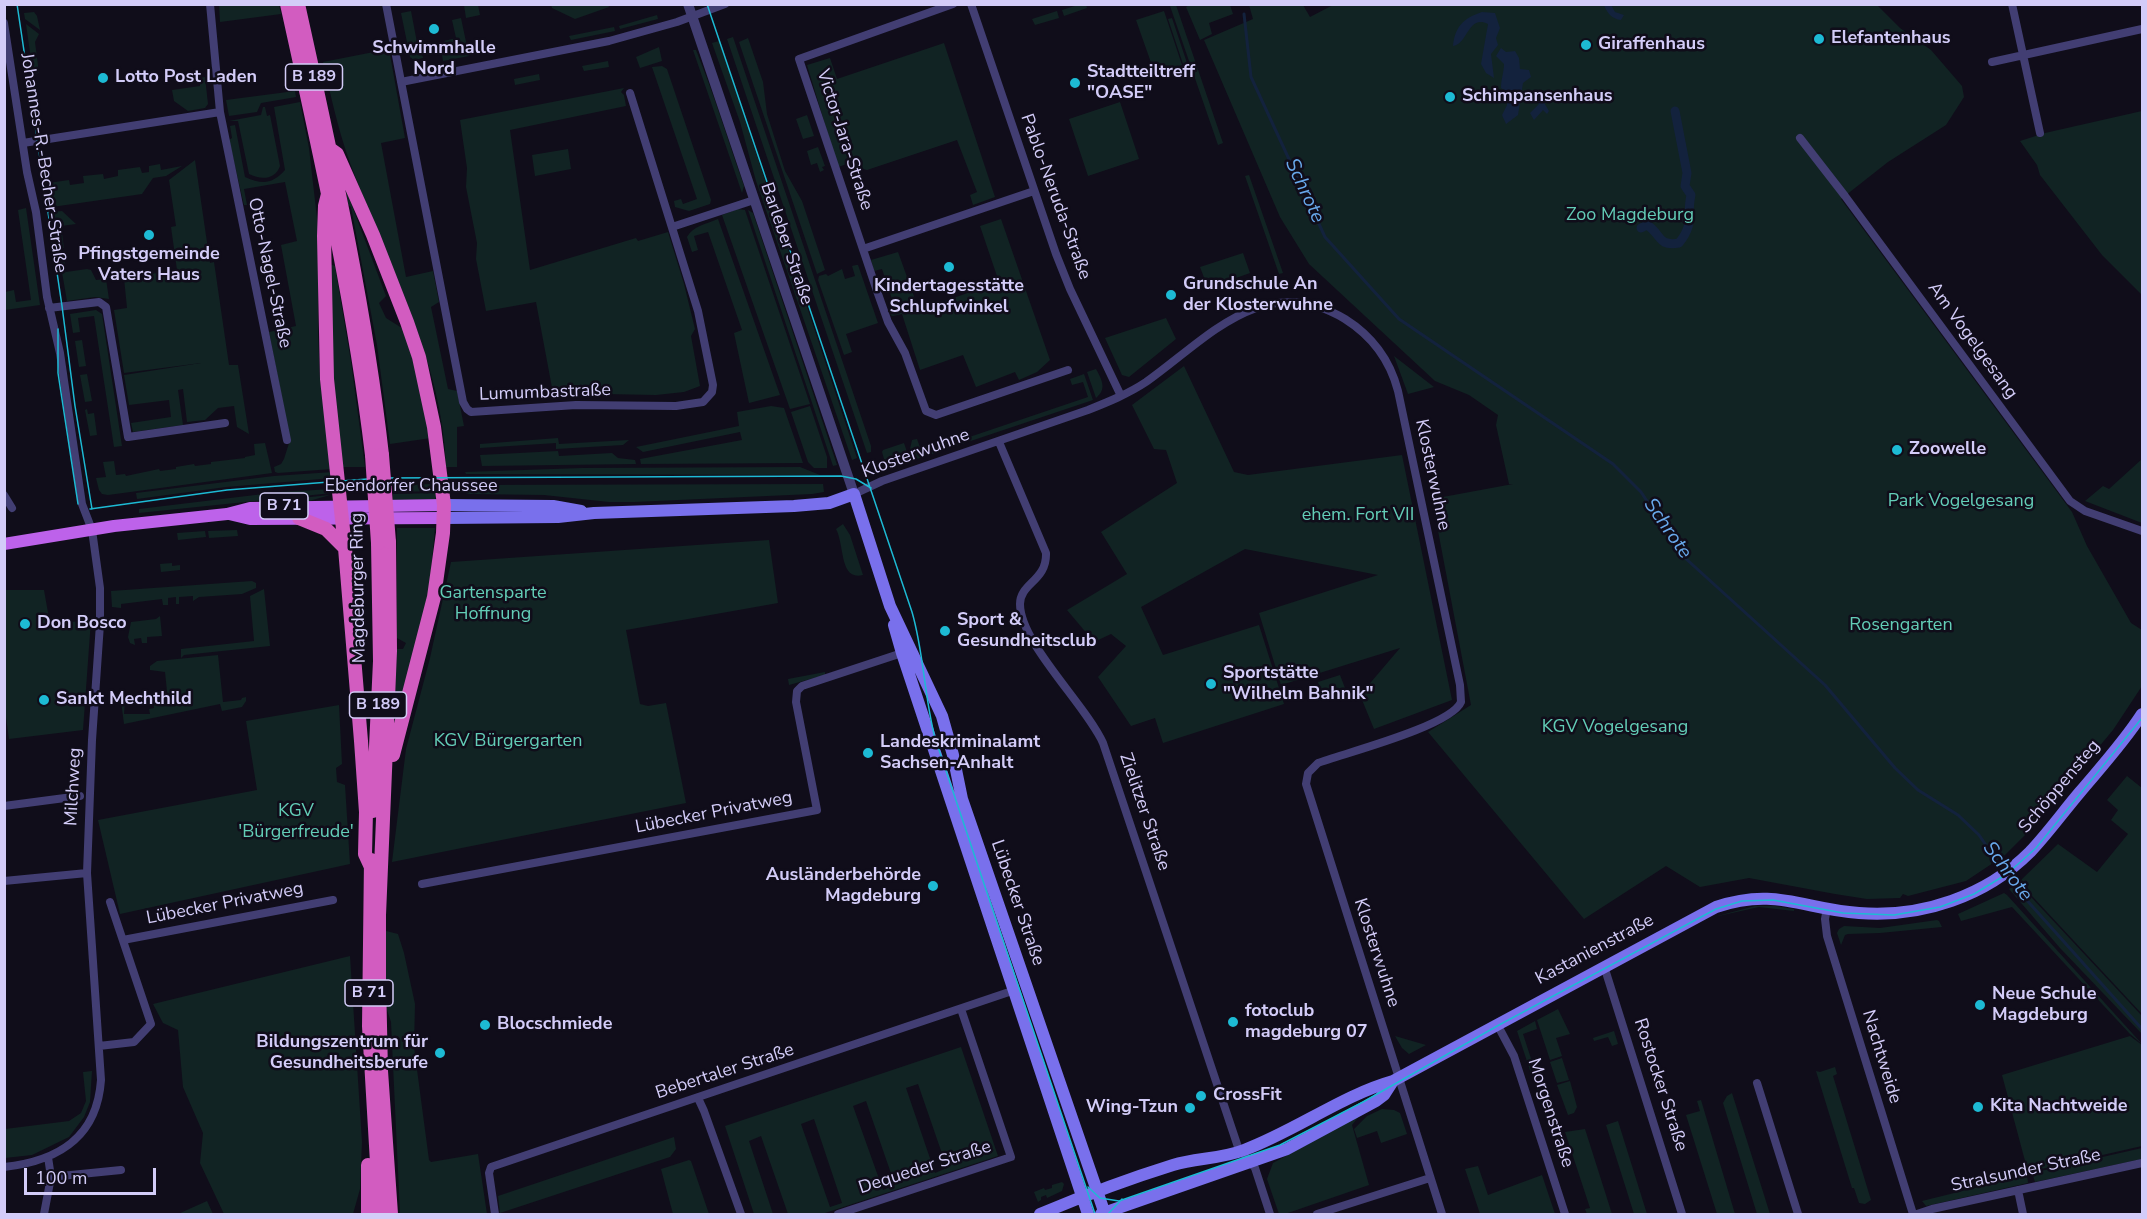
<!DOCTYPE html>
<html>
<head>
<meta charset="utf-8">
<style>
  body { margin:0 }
  #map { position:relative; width:2147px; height:1219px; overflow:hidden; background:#100d1a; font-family:"Nunito Sans",sans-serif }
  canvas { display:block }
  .frame { position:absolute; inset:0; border:6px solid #d3ccf8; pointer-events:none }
  .scale { position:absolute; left:24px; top:1168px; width:132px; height:27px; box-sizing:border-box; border:3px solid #d3ccf8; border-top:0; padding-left:8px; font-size:18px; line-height:21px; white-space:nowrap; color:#d3ccf8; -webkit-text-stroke:4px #100d1a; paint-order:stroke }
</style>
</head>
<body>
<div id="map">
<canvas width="2147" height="1219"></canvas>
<div class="frame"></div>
<div class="scale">100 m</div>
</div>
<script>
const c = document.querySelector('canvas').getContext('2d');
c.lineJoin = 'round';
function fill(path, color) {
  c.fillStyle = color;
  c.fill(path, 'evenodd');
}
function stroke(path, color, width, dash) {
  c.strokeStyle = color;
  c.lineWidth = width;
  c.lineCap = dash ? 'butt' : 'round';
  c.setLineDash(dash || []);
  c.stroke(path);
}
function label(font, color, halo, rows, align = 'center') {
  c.font = font + ' "Nunito Sans",sans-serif';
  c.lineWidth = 5;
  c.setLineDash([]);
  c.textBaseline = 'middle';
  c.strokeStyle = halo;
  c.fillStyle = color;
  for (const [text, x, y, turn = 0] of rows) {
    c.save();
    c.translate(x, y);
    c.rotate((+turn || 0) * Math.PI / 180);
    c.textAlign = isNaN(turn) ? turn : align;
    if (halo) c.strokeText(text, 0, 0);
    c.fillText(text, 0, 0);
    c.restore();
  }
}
fill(new Path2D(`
  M1191 4 1230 5 1233 14 1209 23 1212 34 1200 40 1186 7Z
  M1335 4H1876L1900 28 1931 50 1962 86 1964 97 1946 125 1888 162 1841 199 2072 512 2087 546 2131 623 2142 630V686L2113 730 2027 833 2005 855 1966 881 1908 896 1903 894 1900 898 1867 899 1835 894 1749 878 1700 887 1666 866 1584 919 1428 732 1471 705 1432 499 1513 484H1509L1496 425 1498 415 1469 395 1435 381 1309 264 1280 217 1204 40 1253 19 1249 5H1303L1310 17Z
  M219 5H279L281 14 220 22Z
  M464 5H478L480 15 466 18Z
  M608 5 609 7 575 19 552 8 551 5Z
  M1078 5H1086L1087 8 1064 16 1062 10Z
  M1176 5 1223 143 1218 145 1170 6Z
  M411 11 419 53H422L423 58 414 60 410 57 401 13Z
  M1057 11 1059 18 1035 25 1032 19Z
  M1164 11 1182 65 1155 74 1136 20Z
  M34 12 37 16 40 30 25 19 24 13Z
  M657 15 658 19 620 29 619 26Z
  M461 18 469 56 443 61 441 50 446 48 444 41 456 38 452 20Z
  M1172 18 1190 72 1186 73 1168 19Z
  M26 24 39 34 35 42 39 73 33 74Z
  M614 27 615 31 571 40 569 36Z
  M733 37 871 446V452L867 453 727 39Z
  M748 38 763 82 767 114 785 171 802 201 825 270 817 274 739 42Z
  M719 41 857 458 852 460 756 181 740 122 712 43Z
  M944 43 995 197 973 205 970 195 977 192 957 140 867 170 860 168 850 171 847 164 838 167 807 65 830 58 837 79Z
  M659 47 662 61 640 68 636 57Z
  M389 49 405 138 381 143 406 277 433 271 439 302 431 307 448 389 457 391 464 426 457 427V467H446C443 364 391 271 355 176 340 139 332 101 323 62Z
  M693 50H696C714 94 728 141 744 186L742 193Z
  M608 61 609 67 584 71 582 66Z
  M662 66 667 69 711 200 710 204 689 211 675 207 674 201 681 199 683 204 697 199 652 67Z
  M539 74 540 80 515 85 514 79Z
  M205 77 208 104 205 108 188 111 174 101 172 90 200 86V78Z
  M624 88 621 92 624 95 626 106 510 130 530 270 636 238 638 241 668 232 684 284 695 329 691 336 700 386 684 392 656 395 553 393 536 302 486 311 476 259 477 243 466 187 467 168 460 120Z
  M295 91 296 97 261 103 257 112 229 116 226 100Z
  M300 102 309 148 318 227V334L320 378 332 469 278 473 275 472 274 467 281 464 284 459 290 440 269 332 296 326 281 245 297 241 285 182 244 189 247 205H244L229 140 232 138 230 126 235 125 245 177C263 185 272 184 285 170L274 107Z
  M1120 102 1139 159 1088 176 1069 119Z
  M263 107H265L267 116 270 115 280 166C275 180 261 180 249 174L238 121H229L261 115Z
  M2142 111V295L2102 255 2040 175 2037 165 2020 141 2045 133Z
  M807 115 814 136 803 139 796 119Z
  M818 147 825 166 822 167 824 170 820 172 817 163 811 165 807 151Z
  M568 149 571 169 535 176 532 155Z
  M195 160 210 263 214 262 229 365H238L249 434 237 427 234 406 218 408 205 420 187 422 183 389 178 390 183 425 133 432 131 423 171 417 169 400 129 405 124 375 201 363 124 373 114 310 127 308 124 278 177 270 171 227 176 226 169 180Z
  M160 164 161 170 182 166 166 176 153 178 142 194 52 207 48 183 69 180 70 185 84 183 83 176 103 174 104 179 118 176V170L140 167 142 173 149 172V166Z
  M1249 175 1283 273 1279 274 1245 176Z
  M345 187 386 296 379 303 386 318 405 330 420 382 431 438 390 444 377 345 351 207 348 205Z
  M26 208 40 305 5 310V292L14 290 16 302 31 300 18 210Z
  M738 209 745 210 810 404 790 409 722 215Z
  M748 210 753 213 837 465 833 466Z
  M62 211 76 224 61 226 64 248 58 249 53 212Z
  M718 219 780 395 749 403 734 333 742 330 708 232 694 236 698 250 692 252 687 237C693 226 706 224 718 219Z
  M1001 219 1050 360 1037 372 1019 380 1015 372 976 387 963 355 920 370 902 314 893 316 890 315 896 311 882 269 874 271 871 260 898 252 919 310 999 282 980 226Z
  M1243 253 1250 273 1208 288 1200 267Z
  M59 255H64L66 272 87 269 91 270 96 280 106 279 109 299 95 297 67 301Z
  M330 264 335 266 351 362 365 467H341L332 380Z
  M856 265H858L878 323 846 334 852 352 844 355 818 280 819 276 826 274 828 276 842 269 845 279 855 276 852 266Z
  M96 310 102 314 122 446 114 447 94 316 78 318 80 332 73 333 70 314Z
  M1166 318 1176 339 1129 377 1122 375 1105 338Z
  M82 340 86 366 79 367 75 341Z
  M1394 356 1434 387 1408 394Z
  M1184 366 1234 472 1248 475 1402 455 1452 700 1374 729 1360 695 1400 648 1281 685 1259 613 1378 575 1245 549 1141 607 1163 655 1259 625 1284 704 1163 743 1155 718 1131 726 1098 677 1126 646 1111 634 1094 642 1067 610 1127 574 1101 532 1177 483 1166 450 1154 449 1132 405Z
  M1096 369C1102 380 1107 389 1096 398L1087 372Z
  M87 374 92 401 85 402 80 375Z
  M1084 374 1093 400 914 460 910 449 912 440 917 439 922 453 1088 397 1083 382 1072 385 1070 379Z
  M771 406 784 408 803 463 641 464 640 459 742 440 740 432 643 452 636 447 739 426 737 412Z
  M810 406 827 457V468H814L808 462 791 412Z
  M87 409 88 414 94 413 97 435 90 436 85 410Z
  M558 438 559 444 629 440 623 445 556 449V443L480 448V444Z
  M265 443 272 473 108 495 102 494 99 490 96 478 106 477 103 462 114 461 116 475 125 474 126 476 159 469 160 471 176 469V467L194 464 195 466 211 464V462L245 458V457L255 455 254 444Z
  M904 443 910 461 887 469 882 452 883 450Z
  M558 451 559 456 612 453 618 458 635 460 636 464 482 466 480 455Z
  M2142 459V523L2085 501 2103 486 2109 489Z
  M800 467 820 475 466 474 465 472 582 468Z
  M333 472V478L226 487 137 499 136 493 274 476Z
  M436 484 437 491 393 492 392 485Z
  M823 484 824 492 812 494 634 502H609L544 495 470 494 465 493 466 485Z
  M333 489 332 493 139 513V509L280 492Z
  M438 493 435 499 393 501V494Z
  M330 495 309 501 262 502Z
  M843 524 850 535 863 575C839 581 845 546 836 529Z
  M397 528H435L428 603 396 725H394L397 649H403L406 643 397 638Z
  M237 530 238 536 209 538 208 531Z
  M205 531 206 537 178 540 177 533Z
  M769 540 778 603 626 630 640 704 648 706 666 703 686 803 392 862 406 749 430 658 451 562Z
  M172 563V566L180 565V570L161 572 160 564Z
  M252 581 256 583V588L242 594 199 597 193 601V596L179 597V604H176V597L168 598V605H163L162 599 121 604V608L112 607 111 591Z
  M264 589 270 646 184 655 181 658V649L254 641 250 596Z
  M5 590H44L50 624 91 620 83 730 9 739 4 703Z
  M160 616 162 636 147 637V643H142L141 638 134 639 135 645 130 643 128 637 131 622 156 619Z
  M218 655 223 702 241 700 242 698 246 697V701L242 707 222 711 220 704 124 724 121 701H125L124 714H150L149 709 154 708 153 703 168 701 165 672 150 670V666L157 661Z
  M825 672V675L789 685 788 679Z
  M1340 675 1345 688 1322 695 1318 682Z
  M339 705 342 764 336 768 337 782 345 785 350 864 120 914 98 820 257 790 246 721Z
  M2127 776 2142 788V1014L2019 882 2058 844 2097 872 2128 834 2111 820 2118 810 2107 800Z
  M2018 883 2142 1016V1034L2060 948 2009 889Z
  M2004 893 2007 895 2142 1044 2130 1034 2012 907 1961 921 1958 914Z
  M1755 906H1775L1794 909V911L1759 907 1714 917Z
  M1937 920 1939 921 1942 927 1880 933 1848 934 1845 935 1841 945 1837 933 1839 929 1844 926 1880 928Z
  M386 931 398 934 404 953 415 1004 414 1047 429 1160 431 1162 478 1154 487 1214H400L391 1022 386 1007Z
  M350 956 362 1142 360 1189 353 1214H224L200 1163 203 1133 183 1087 178 1030 163 1023 153 1004Z
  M1558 1009 1570 1034 1556 1038 1562 1056 1550 1060 1537 1020Z
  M1535 1021 1537 1029 1523 1034 1550 1117 1546 1119 1517 1031Z
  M1614 1031 1618 1044 1612 1046 1608 1037 1594 1041 1593 1038Z
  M1395 1036 1426 1045 1409 1054 1402 1048Z
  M2130 1036 2142 1045V1146L2028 1172 2002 1075Z
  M961 1047 998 1156 822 1214H788L761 1136 749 1141 773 1214H754L725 1126ZM918 1084 947 1168 935 1173 906 1088ZM866 1101 895 1185 883 1190 853 1106ZM814 1119 842 1203 830 1207 801 1124Z
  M1562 1058 1569 1080 1557 1083 1550 1062Z
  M1835 1067 1837 1074 1833 1076 1871 1200 1865 1204 1859 1203 1854 1188H1852L1816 1071 1820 1072Z
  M92 1071 90 1102 84 1117 69 1137 32 1155 5 1158V1129L69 1121 81 1113 86 1101 83 1072Z
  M1570 1081 1577 1107 1574 1113 1568 1115 1557 1085Z
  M1732 1093 1770 1214H1757L1723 1103 1727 1096Z
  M1701 1100 1735 1214H1717L1686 1115 1700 1111 1697 1101Z
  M1382 1109 1394 1110 1400 1113 1407 1134 1381 1143 1377 1131 1357 1138 1354 1129 1367 1116Z
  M1360 1115 1352 1125 1369 1185 1285 1214H1279L1267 1179 1273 1163Z
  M1618 1121 1647 1214H1634L1606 1125Z
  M1585 1129 1612 1214H1587L1585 1209 1590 1208 1565 1132Z
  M674 1137 676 1149 670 1157 500 1213 498 1196Z
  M2142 1148V1159L2035 1182 2032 1173Z
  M689 1160 691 1161 709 1214H673L661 1169Z
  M1478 1166 1488 1195 1542 1175 1555 1214H1480L1465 1169Z
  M2027 1175 2028 1183 1926 1206 1922 1201Z
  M1062 1182 1064 1184 1062 1191 1047 1198 1046 1195 1041 1197V1200L1038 1202 1034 1192 1044 1188 1045 1190 1052 1188V1185Z
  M207 1201 213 1214H178Z`), '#112323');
fill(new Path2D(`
  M1604 5H1611L1615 12 1624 15 1621 20C1612 19 1607 13 1604 5Z
  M1482 12 1495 13 1500 28 1496 38 1498 45 1491 54 1494 78 1486 73 1481 64 1488 24C1468 14 1468 44 1453 46 1455 27 1463 18 1482 12Z
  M1501 48 1506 52 1515 51 1519 58 1520 69 1529 70 1531 77 1523 83 1518 115 1506 124 1502 115 1507 105V92L1501 88C1501 79 1504 72 1504 64L1496 56Z
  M1540 96 1549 111 1547 114 1543 110 1534 120 1530 113 1539 104 1537 99Z`), '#13223d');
stroke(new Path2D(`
  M1244 14 1251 77 1325 237 1399 319 1613 464 1641 492 1684 557 1825 685 1895 768 1918 790 1958 815 1979 835 2003 870
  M2007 875 2015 887 2142 1029`), '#13223d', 3);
stroke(new Path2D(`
  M1641 228 1647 225C1661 233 1657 247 1679 243 1695 223 1686 217 1691 195L1685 186 1687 173 1675 111`), '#13223d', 9);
stroke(new Path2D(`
  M210 4 220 112 287 440
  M386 4 463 402 467 409 471 412 576 405 676 406 703 402 712 392 713 385 698 311 630 93
  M953 4 799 59 877 291 888 322 905 353 926 411 936 415 1068 370
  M971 4 1056 254 1070 289 1121 396
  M2012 4 2040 133
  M4 23 27 172 36 212 47 297 60 353 82 504 92 530 100 588V624L92 740 87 873 101 1080C97 1138 58 1161 4 1167
  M1992 62 2142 29
  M401 82 609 41 677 22 725 4
  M1800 138 1845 196 2070 501 2085 511 2142 531
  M23 143 220 112
  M672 227 754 200
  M863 249 1034 191
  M49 308 99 302 106 307 128 437 225 423
  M999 442 1046 553C1047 581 1020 583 1020 604 1020 643 1086 705 1103 743L1238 1147 1255 1168 1270 1214
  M854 494 882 481 1088 410C1108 402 1128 394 1146 382 1207 339 1263 270 1345 319 1372 336 1390 360 1398 391L1460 685 1461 702C1451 726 1345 753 1318 763L1308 773 1306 784 1442 1214
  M4 495 12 508
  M4 806 80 796
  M4 881 87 873
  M422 884 817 810 796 702 797 691 802 686 902 653
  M1827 908 1825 919 1827 936 1913 1214
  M123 940 333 900
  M1604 966 1682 1214
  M1497 1024 1514 1056 1565 1214
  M99 1046 134 1042 151 1024 110 902
  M1757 1083 1798 1214
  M698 1098 704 1111 741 1214
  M51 1177 121 1170
  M2018 1190 2023 1214
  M44 1214 51 1177 48 1157
  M495 1214 489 1173 491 1167 1015 990
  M838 1214 1011 1157 961 1009
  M1317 1214 1430 1178
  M1917 1214 1932 1209 2142 1163`), '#423e73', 8);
stroke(new Path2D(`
  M688 4 854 494`), '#423e73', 10);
stroke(new Path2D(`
  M444 505 553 506 581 511
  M444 518 558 517 594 513 794 506 829 503 854 494 890 606 942 716 953 755 962 799 1105 1214
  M894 625 902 653 1088 1214
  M1040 1214C1083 1196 1128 1179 1173 1165 1196 1158 1221 1159 1244 1150 1295 1131 1343 1095 1393 1081L1716 907C1775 887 1803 909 1859 913 1922 918 1986 896 2030 852 2048 833 2063 812 2080 792 2101 767 2124 742 2142 714
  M1101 1214 1287 1149 1376 1101 1384 1095 1393 1081`), '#7970ec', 12);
stroke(new Path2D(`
  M229 514 250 519 444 518
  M4 544 114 526 227 514 250 508 444 505`), '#bd62ea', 12);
stroke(new Path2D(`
  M287 4C320 154 354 303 372 455
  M298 4C331 154 365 303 382 455
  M330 149 337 154 373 235 407 322 419 357 434 427 444 505 443 533 434 597 393 755
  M328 194 325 206 324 236 327 379 345 548 361 741 366 812 365 854 371 867
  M299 518 326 529 345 548
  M389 542 390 651 379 915V980L381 1071 391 1214
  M373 811 380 661 378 543
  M371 860 369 1026 380 1214
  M368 1165V1214`), '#d25cc0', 14);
stroke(new Path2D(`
  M17 4 62 306 75 406 92 509
  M707 4 912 612C924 653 924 696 935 738L1095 1214
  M58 329V373L78 504
  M90 509 227 490 380 478 841 476 856 479 871 488
  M1088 1187 1100 1198 1119 1201 1280 1145 1363 1102 1499 1025 1716 909 1742 901 1773 900 1843 913 1894 915 1940 907 1974 894 2007 874 2036 848 2142 718
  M1108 1214 1122 1199`), '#1dbad4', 1.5);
stroke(new Path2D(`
  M372 455 378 543
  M382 455 389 542`), '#d25cc0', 14);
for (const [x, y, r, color] of [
  [434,29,6,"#1dbad4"],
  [1819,39,6,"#1dbad4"],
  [1586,45,6,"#1dbad4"],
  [103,78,6,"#1dbad4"],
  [1075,83,6,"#1dbad4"],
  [1450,97,6,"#1dbad4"],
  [149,235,6,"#1dbad4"],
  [949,267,6,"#1dbad4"],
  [1171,295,6,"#1dbad4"],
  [1897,450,6,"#1dbad4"],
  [25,624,6,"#1dbad4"],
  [945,631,6,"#1dbad4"],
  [1211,684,6,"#1dbad4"],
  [44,700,6,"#1dbad4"],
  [868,753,6,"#1dbad4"],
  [933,886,6,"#1dbad4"],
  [1980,1005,6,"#1dbad4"],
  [1233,1022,6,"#1dbad4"],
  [485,1025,6,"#1dbad4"],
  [440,1053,6,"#1dbad4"],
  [1201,1096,6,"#1dbad4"],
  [1978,1107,6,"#1dbad4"],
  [1190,1108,6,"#1dbad4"]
]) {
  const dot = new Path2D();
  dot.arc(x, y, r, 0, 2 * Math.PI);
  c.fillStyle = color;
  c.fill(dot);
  stroke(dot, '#100d1a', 2);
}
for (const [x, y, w] of [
  [314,77,57],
  [284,506,48],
  [378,705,57],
  [369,993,48]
]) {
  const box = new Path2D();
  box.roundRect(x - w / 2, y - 13, w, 26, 4.5);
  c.fillStyle = '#100d1a';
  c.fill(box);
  stroke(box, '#d3ccf8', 1.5);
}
label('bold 16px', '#d3ccf8', null, [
  ["B 189",314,77],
  ["B 71",284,506],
  ["B 189",378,705],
  ["B 71",369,993]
]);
label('bold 18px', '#d3ccf8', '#100d1a', [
  ["Elefantenhaus",1831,39],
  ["Giraffenhaus",1598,45],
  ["Schwimmhalle",434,49,"center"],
  ["Nord",434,70,"center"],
  ["Stadtteiltreff",1087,73],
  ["\"OASE\"",1087,94],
  ["Lotto Post Laden",115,78],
  ["Schimpansenhaus",1462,97],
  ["Pfingstgemeinde",149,255,"center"],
  ["Vaters Haus",149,276,"center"],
  ["Grundschule An",1183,285],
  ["der Klosterwuhne",1183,306],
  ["Kindertagesstätte",949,287,"center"],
  ["Schlupfwinkel",949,308,"center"],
  ["Zoowelle",1909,450],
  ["Sport &",957,621],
  ["Gesundheitsclub",957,642],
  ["Don Bosco",37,624],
  ["Sportstätte",1223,674],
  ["\"Wilhelm Bahnik\"",1223,695],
  ["Sankt Mechthild",56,700],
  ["Landeskriminalamt",880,743],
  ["Sachsen-Anhalt",880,764],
  ["Ausländerbehörde",921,876,"right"],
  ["Magdeburg",921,897,"right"],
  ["Neue Schule",1992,995],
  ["Magdeburg",1992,1016],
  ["fotoclub",1245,1012],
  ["magdeburg 07",1245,1033],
  ["Blocschmiede",497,1025],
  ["Bildungszentrum für",428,1043,"right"],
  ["Gesundheitsberufe",428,1064,"right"],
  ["CrossFit",1213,1096],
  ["Kita Nachtweide",1990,1107],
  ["Wing-Tzun",1178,1108,"right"]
], 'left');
label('18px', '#d3ccf8', '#100d1a', [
  ["Victor-Jara-Straße",844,140,72],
  ["Johannes-R.-Becher-Straße",43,163,81],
  ["Pablo-Neruda-Straße",1055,197,70],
  ["Barleber Straße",786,244,71],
  ["Otto-Nagel-Straße",269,273,78],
  ["Am Vogelgesang",1972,341,54],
  ["Lumumbastraße",545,393,-2],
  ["Klosterwuhne",916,454,-20],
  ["Klosterwuhne",1432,475,78],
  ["Ebendorfer Chaussee",411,487],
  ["Magdeburger Ring",359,588,-91],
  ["Milchweg",74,787,-87],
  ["Schöppensteg",2060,787,-50],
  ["Zielitzer Straße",1144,812,71],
  ["Lübecker Privatweg",714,813,-11],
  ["Lübecker Straße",1017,903,71],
  ["Lübecker Privatweg",225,904,-11],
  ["Kastanienstraße",1595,950,-28],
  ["Klosterwuhne",1376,953,72],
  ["Nachtweide",1881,1057,73],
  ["Bebertaler Straße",725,1072,-18],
  ["Rostocker Straße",1660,1085,72],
  ["Morgenstraße",1550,1113,72],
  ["Dequeder Straße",925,1168,-18],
  ["Stralsunder Straße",2026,1171,-12]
]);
label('18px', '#63cdb7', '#100d1a', [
  ["Zoo Magdeburg",1630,216],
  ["Park Vogelgesang",1961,502],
  ["ehem. Fort VII",1358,516],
  ["Gartensparte",493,594],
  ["Hoffnung",493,615],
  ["Rosengarten",1901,626],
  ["KGV Vogelgesang",1615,728],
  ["KGV Bürgergarten",508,742],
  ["KGV",296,812],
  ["'Bürgerfreude'",296,833]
]);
label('italic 20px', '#68a8eb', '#100d1a', [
  ["Schrote",1304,191,65],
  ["Schrote",1667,529,55],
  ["Schrote",2007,872,53]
]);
</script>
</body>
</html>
